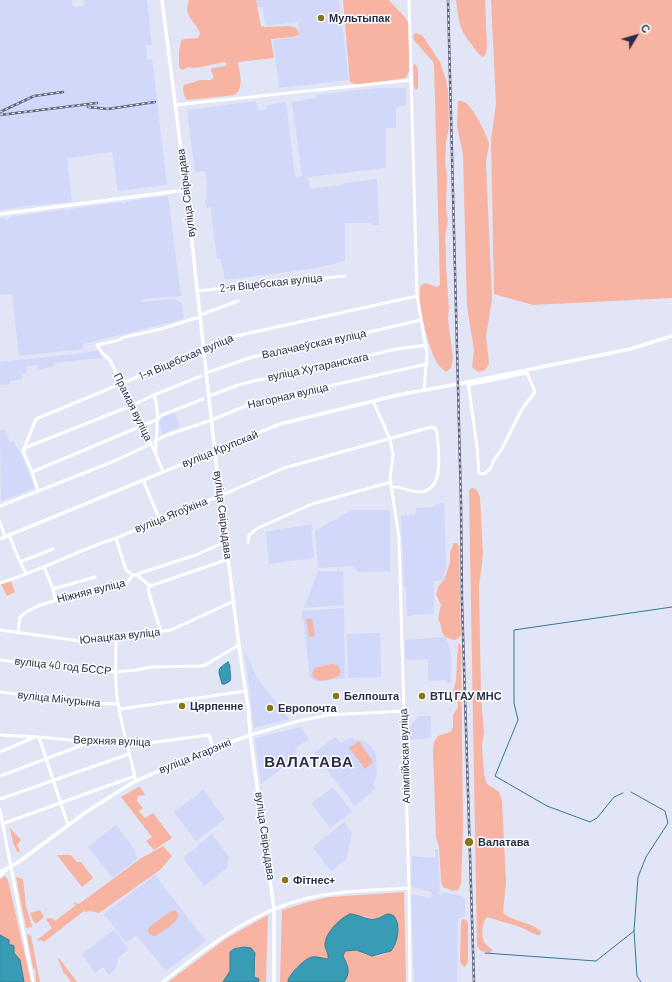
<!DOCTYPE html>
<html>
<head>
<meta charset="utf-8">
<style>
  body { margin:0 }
  #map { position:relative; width:672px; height:982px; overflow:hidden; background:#e2e5f5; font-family:Barlow,sans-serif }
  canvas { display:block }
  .north { position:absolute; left:616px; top:16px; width:40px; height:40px; -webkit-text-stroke:3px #fff; paint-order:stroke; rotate:52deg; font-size:11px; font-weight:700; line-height:16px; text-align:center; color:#282d4a }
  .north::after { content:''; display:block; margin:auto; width:14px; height:18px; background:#282d4a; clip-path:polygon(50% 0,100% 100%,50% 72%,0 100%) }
</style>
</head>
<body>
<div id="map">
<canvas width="672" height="982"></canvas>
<div class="north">С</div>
</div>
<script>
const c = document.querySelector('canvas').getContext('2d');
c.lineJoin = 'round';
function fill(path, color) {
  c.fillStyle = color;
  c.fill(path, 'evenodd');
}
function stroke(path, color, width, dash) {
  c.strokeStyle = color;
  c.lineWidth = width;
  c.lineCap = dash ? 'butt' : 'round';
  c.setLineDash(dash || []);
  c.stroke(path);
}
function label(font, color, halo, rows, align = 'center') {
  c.font = font + ' Barlow,sans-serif';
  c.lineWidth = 3;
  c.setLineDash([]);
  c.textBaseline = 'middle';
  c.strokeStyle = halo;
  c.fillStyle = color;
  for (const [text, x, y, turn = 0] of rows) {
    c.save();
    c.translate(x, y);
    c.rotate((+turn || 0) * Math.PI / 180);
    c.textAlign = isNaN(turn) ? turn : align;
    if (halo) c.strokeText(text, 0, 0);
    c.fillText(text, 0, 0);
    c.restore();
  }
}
fill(new Path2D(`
  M0 0H72V5L76 7 84 6 83 0H147L152 45H146L147 58V60L152 59 167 185 118 191 112 152 67 158 72 202 25 206 0 210Z
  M256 0H339L349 80 277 88 279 86 273 40 299 37 298 22 265 26 263 7H257Z
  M376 88H406V106L396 107V128H386V168L308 177 310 189 342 185 343 186V183L377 179 379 225H372L371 223H345V261L317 268 225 280 221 259H217L211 209 212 207 207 208 205 200H207L206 186 207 185 205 171 195 172 187 110 256 101 258 110 267 109 266 105 286 102 295 177 302 176 292 102 316 98V95Z
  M168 196 181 296 142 299V302L174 299 182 303 184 319 83 344V349L19 356 12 294 0 295V218H4L6 220 10 219V217L65 209 66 211H69L70 209 121 202 123 204 127 201Z
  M99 350 102 358 54 363V366L39 370 37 365 27 366V371H26V374H22V379L10 381V384L0 385V362L85 353Z
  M174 412 180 426 163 434 159 424 160 418Z
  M4 429 10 442 13 441 21 454 35 488 1 501 0 431Z
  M444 503 446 566 443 580 434 581V614L413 615 407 617 406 587 404 586 401 515H415L416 508 434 507 436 504Z
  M351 510H390V571L359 572 352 566 318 568 315 531Z
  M311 524 314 558 269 564 266 532Z
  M318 571H343L344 605 304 608Z
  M344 608 345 678 316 682 310 677 302 611Z
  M380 633 381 677 348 678 347 634Z
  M444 637 446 639 448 643 451 656V683H447L445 680 430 681 428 678V659L410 660 405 659V640Z
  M245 652 257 678 289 719 254 728Z
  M418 716H431V738L410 740V727Z
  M300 727 309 739 296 748 294 759 261 784 255 740 256 738Z
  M335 737 341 743 351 738 364 741 371 746 376 755 377 774 373 785 376 788 355 806 314 753Z
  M333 787 352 812 330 828 311 803Z
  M203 790 225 819 196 841 174 812Z
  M344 822 352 833 346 860 331 871 313 847Z
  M116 825 135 850 137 859 113 878 88 847Z
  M212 834 229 857 227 868 204 886 183 858Z
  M435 849H438L440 892 437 893 441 894 442 892 462 896 465 899V917L458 918 457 982H414L411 894 431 898 432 892 411 887 412 856 435 858Z
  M155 875 206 941 166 971 136 935 126 943 104 914Z
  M114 930 129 949 118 958 116 969 109 975 103 967 95 973 82 954Z`), '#d1d8fa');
fill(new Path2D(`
  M189 0H256L261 26 265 27 288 26 294 27 298 30 299 35 293 37 271 39 274 58 238 62C239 72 245 87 235 95L188 100C184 98 182 89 184 85L200 80H211L214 77 211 71 212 68 225 66 227 64 224 62 196 68 188 67 182 70 179 67V51L181 41 184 39 198 38 200 34C198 22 182 18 189 0Z
  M343 0H389C395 8 405 15 409 24V71L406 78 356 85 350 82Z
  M456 0H485L487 48 485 56 483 57C478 54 475 50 472 45 458 28 459 21 456 0Z
  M491 0H672V298L533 305 494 294 491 140 496 104Z
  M415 33 422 35 440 62 446 80 448 90 449 128 446 142 445 164 447 174 446 209 448 220 445 236 446 252V267L449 308 448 319 453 358 451 368 446 372C443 370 437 364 436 361 428 346 416 300 421 285L426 283 437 287 440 285V283L434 65 433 62 414 40 413 36Z
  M415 64 418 68V88L416 90 414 87 413 67V65Z
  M458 101C461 101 463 101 466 103 473 108 488 136 489 144 489 150 486 157 486 163L492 299 486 336 489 364 485 370 479 372 474 369 472 367 474 350 467 307 463 155 457 126Z
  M472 488 476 489 480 497 483 555 479 587 481 696 484 733 482 745 484 775 487 784 499 792 502 801 506 883 503 912C509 922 533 921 541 932L540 935H537L520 927 487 917C482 921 481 936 484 942 486 945 489 947 492 949V951L490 953 481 951 477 946 469 492 470 489Z
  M454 543H457L459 546 461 634 459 638 454 640 445 637 442 632 441 626 438 618 441 605 436 594 438 587 445 578 450 562V552Z
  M11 581 15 592 7 596 1 584Z
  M306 619H312L315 636 309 637Z
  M458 644H460L461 647 463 829 461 884 458 890 453 891 443 887 441 881 439 847 436 837 433 751 434 742 438 736 450 732 453 728V715L458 707V703L453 697 452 694 456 681Z
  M331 664C338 664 342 668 340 675 332 680 315 685 312 674L315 668Z
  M359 741 373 762 365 769 349 748Z
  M138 787H140L145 795 138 796 137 801 143 808 139 811 145 818 153 813 172 838 154 850 146 841 152 837 121 797Z
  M10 828 21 840 17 845 20 851 18 853 13 843Z
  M163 846 172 856 160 870 99 913 91 911 86 912 84 911 44 942 42 940 39 941 37 940 52 928 46 919 51 918 55 921 76 905 73 902 79 904 140 859Z
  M57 855H71L77 862H81L93 878 82 887Z
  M5 876 8 880 31 982H0V879Z
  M16 877 23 879 26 906 32 927 26 928Z
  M404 892 406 982H344C354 965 341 963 344 952 355 946 361 955 371 956 383 957 395 951 397 939 398 931 398 924 395 917L385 914 375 919 355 914 347 916 342 919 326 949 329 956 328 959C323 959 318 956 312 957 305 958 287 975 288 982H280L282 910 308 902 329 897Z
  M40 910 44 917 36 924 33 921 30 913Z
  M171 911C174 910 175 910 177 912 184 919 163 931 157 935L155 936 150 935 148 931 149 927Z
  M268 915 266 982H255L259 981V979L254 977C254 970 259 955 253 950 249 946 233 947 230 953 229 955 230 957 230 959 231 969 230 974 223 982H168L227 938Z
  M463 919 467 921 468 923V962L465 967 462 965 460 961 461 922Z
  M28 934 31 936 40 982H36C35 977 36 974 35 969L33 968 27 936Z
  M59 958 77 982H71L65 973 64 974 58 959Z`), '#f7b4a2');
const water = new Path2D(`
  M228 662 230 666C229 671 232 676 230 681L225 684H222C219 671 215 670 228 662Z
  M350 914C359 914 368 921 376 919 384 917 386 911 394 916 401 925 398 942 391 951L372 956 356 950 345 951 343 956C348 966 351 972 344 982H288C287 976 305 958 312 957 318 956 323 959 328 959 329 954 326 951 325 946 324 934 340 918 350 914Z
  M0 935 9 940V945H12L14 946V953L20 960 24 982H0Z
  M245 947 251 948 255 953 254 977 259 979V981L255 982H223L230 971V952L234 949Z`);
fill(water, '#389cb4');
stroke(water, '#337b94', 1);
stroke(new Path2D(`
  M631 792 665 811 668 823 646 857 638 877 634 931 637 976 641 982
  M623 793 614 797 597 818 590 822 547 806 495 776 518 720 514 703V630L672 607
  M485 953 596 961 634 931`), '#337b94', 1);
stroke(new Path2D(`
  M409 0 417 296 427 354 424 390
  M175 105 411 80
  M197 291 345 276
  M200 315 238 301
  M209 372 252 357 339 339 421 320
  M468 382 477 447 479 473 484 474 490 469 494 460 503 447 522 409 535 392 526 370
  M468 385 527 373
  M154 395C161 414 155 433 156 452
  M212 395 238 385 254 381 397 349 426 345
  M373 401 390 439 393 455 390 478 399 538 409 888 410 982
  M155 442 157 440 167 435 209 421 253 403 427 364
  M25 450 27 447 133 405 154 395 201 376
  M32 472 158 419 162 415 203 399
  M163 472 156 454 110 360 102 353 97 345 116 341 125 337 161 329 196 318H200
  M143 480 160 520
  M38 491 32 472 23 451 36 419 236 336 417 296
  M0 506 112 462 151 444
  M0 522 5 537
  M9 535 20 562 53 549
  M116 538 126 570 133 575
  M248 542 249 535 258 528 312 504 391 482
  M20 562 26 573
  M44 567 53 589 95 577
  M137 575 140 573 196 555 227 541
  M0 583C40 571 76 551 116 538L229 492 284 468 431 427 435 428 437 432C438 450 446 490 420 492 410 492 401 486 392 487
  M150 586 148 590 161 632
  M53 589 55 599
  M0 630 80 641 116 638 171 630 234 601
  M18 633 20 617C33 605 49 603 66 597 85 590 107 587 127 583L133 575H137L150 586 229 559
  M116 638C116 659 114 682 118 703 119 707 120 711 120 715L136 781
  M0 660 64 668 116 672 136 670 152 667 201 666 205 665 239 645
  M0 692 86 703 118 704
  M120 709 246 691
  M0 735 39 737 90 742 127 744 148 743 209 735 213 748
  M250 735 299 721 328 715 404 711
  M39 737 68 825
  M0 752 35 737
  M0 776 88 743
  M0 799 129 754
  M0 810 33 982
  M2 824 135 776
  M163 982C209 945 258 907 318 896 348 890 379 890 409 888`), '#fff', 3);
stroke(new Path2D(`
  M162 0 187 197 216 462 240 654 248 707 251 742 274 909V982
  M0 214 179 191H186
  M0 539 280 424 398 395 468 382 630 349 672 336
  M0 872 20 861 86 812 132 783 178 762 250 735
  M0 876 7 869`), '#fff', 3.5);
const rail = new Path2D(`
  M448 0 461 503 462 602 474 982
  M88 107 108 109 155 102
  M0 112 34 96 63 92
  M0 115 97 103`);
stroke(rail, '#60657e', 2.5);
stroke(rail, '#fff', 1, [3]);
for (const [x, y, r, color] of [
  [321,18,4,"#897519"],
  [336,696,4,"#897519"],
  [422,696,4,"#897519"],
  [182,706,4,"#897519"],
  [270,708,4,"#897519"],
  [469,842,5,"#897519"],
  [285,880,4,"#897519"]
]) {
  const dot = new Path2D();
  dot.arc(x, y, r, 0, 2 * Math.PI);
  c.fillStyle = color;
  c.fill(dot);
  stroke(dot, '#fff', 1.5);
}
label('bold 11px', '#282d4a', '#fff', [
  ["Мультыпак",329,18],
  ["Белпошта",344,696],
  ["ВТЦ ГАУ МНС",430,696],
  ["Цярпенне",190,706],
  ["Европочта",278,708],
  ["Валатава",478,842],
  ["Фітнес+",293,880]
], 'left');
label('11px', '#282d4a', '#fff', [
  ["вуліца Свірыдава",186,193,-97],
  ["2-я Віцебская вуліца",271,283,-6],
  ["Валачаеўская вуліца",314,344,-12],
  ["1-я Віцебская вуліца",186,357,-23],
  ["вуліца Хутаранскага",318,367,-12],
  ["Нагорная вуліца",288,396,-13],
  ["Прамая вуліца",133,407,64],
  ["вуліца Крупскай",220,449,-22],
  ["вуліца Ягоўкіна",171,515,-22],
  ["вуліца Свірыдава",223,515,83],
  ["Ніжняя вуліца",91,591,-14],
  ["Юнацкая вуліца",120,636,-6],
  ["вуліца 40 год БССР",63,666,6],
  ["вуліца Мічурына",59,699,6],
  ["Верхняя вуліца",112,741,2],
  ["вуліца Агарэнкі",195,756,-22],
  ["Алімпійская вуліца",405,756,-92],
  ["вуліца Свірыдава",265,836,82]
]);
c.letterSpacing = '1px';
label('bold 15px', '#282d4a', '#fff', [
  ["ВАЛАТАВА",309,762]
]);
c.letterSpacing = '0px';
</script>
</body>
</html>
